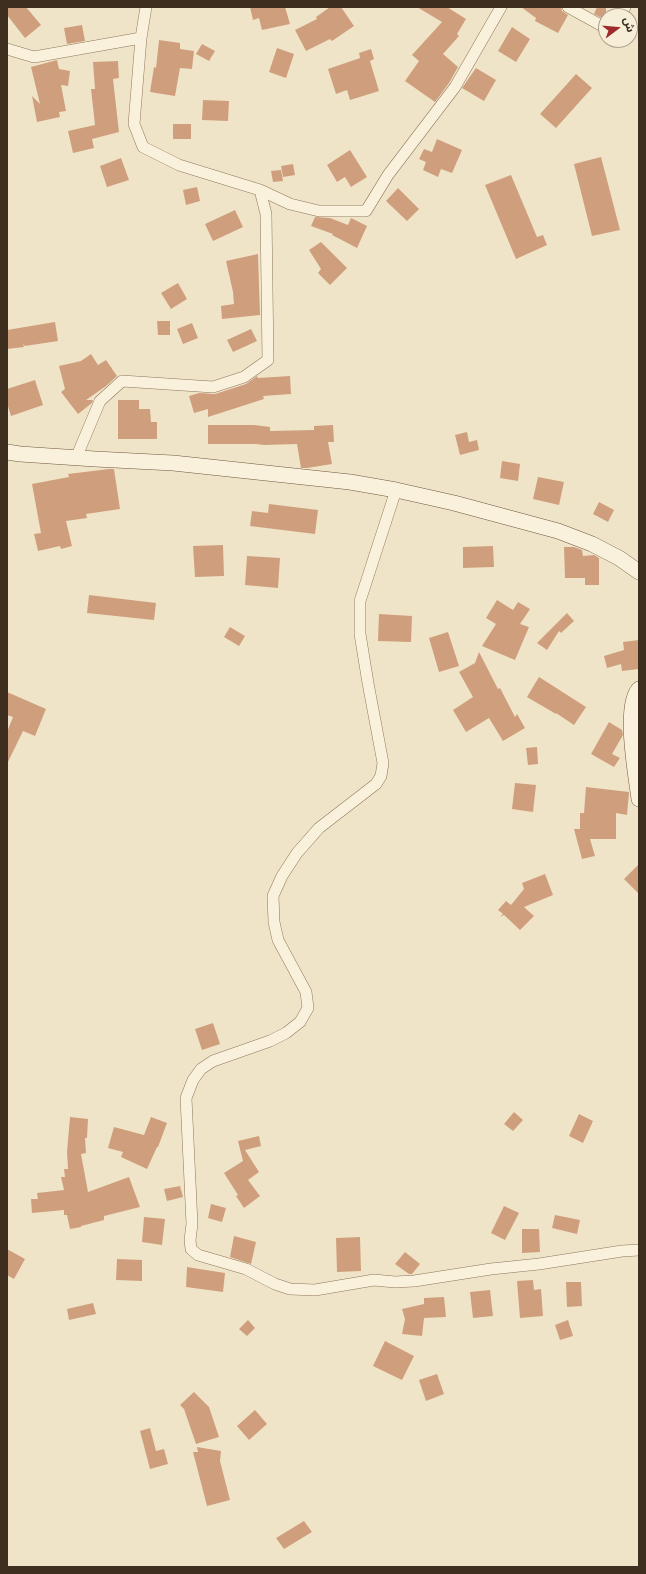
<!DOCTYPE html>
<html>
<head>
<meta charset="utf-8">
<style>
  body { margin:0 }
  #map { position:relative; width:646px; height:1574px; overflow:hidden; background:#f0e4c8; font-family:Spectral,"Noto Sans Arabic",serif }
  canvas { display:block }
  .frame { position:absolute; inset:0; border:8px solid #3d2e20; pointer-events:none }
  .north { position:absolute; left:598px; top:8px; width:40px; height:40px; box-sizing:border-box; background:#f7eed8; border:1px solid #ada18e; border-radius:50%; rotate:74deg; font-size:11px; font-weight:700; line-height:16px; text-align:center; color:#3d2e20 }
  .north::after { content:''; display:block; margin:auto; width:14px; height:18px; background:#9e2a2b; clip-path:polygon(50% 0,100% 100%,50% 72%,0 100%) }
</style>
</head>
<body>
<div id="map">
<canvas width="646" height="1574"></canvas>
<div class="frame"></div>
<div class="north">ش</div>
</div>
<script>
const c = document.querySelector('canvas').getContext('2d');
c.lineJoin = 'round';
function fill(path, color) {
  c.fillStyle = color;
  c.fill(path, 'evenodd');
}
function stroke(path, color, width, dash) {
  c.strokeStyle = color;
  c.lineWidth = width;
  c.lineCap = dash ? 'butt' : 'round';
  c.setLineDash(dash || []);
  c.stroke(path);
}
fill(new Path2D(`
  M7 7H26L41 25 25 38 7 15Z
  M250 7H285L290 24 262 30 259 18 253 20Z
  M330 7H341L354 26 332 41 330 39 306 51 295 30 317 19 316 17Z
  M417 7H447L466 19 457 34 459 36 443 54 458 67 449 83 435 102 405 81 419 61 412 55 442 22Z
  M521 7H561L562 11 568 15 558 33 535 21 536 18Z
  M597 7H606V20L594 14Z
  M82 25 85 41 67 44 64 28Z
  M512 27 530 39 516 62 498 51Z
  M159 40 180 43V49L194 51 192 69 180 68 175 96 150 92 154 67 156 68Z
  M202 44 215 51 209 61 196 54Z
  M277 48 294 54 286 78 269 72Z
  M371 49 374 59 370 61 379 91 350 100 347 90 336 94 328 69 360 58 359 53Z
  M57 60 59 69 70 71 68 86 61 85 66 111 59 112 60 117 37 122 32 96 40 104 31 67Z
  M118 61 119 78 113 79 119 132 92 139 94 148 73 153 68 131 95 125 91 89H95L93 62Z
  M476 68 496 80 484 101 462 88Z
  M576 74 592 88 556 128 540 114Z
  M203 100 229 101 228 121 202 120Z
  M173 124H191V139H173Z
  M437 139 462 150 452 173 441 169 438 177 423 170 426 162 419 159 424 149 432 152Z
  M350 150 367 177 351 187 345 177 337 182 327 165Z
  M601 157 620 230 592 236 574 164Z
  M121 158 129 180 107 187 100 166Z
  M293 164 295 175 283 177 281 166Z
  M281 170 283 181 273 182 271 171Z
  M511 175 537 237 543 235 547 245 516 259 485 185Z
  M197 187 200 201 186 205 183 190Z
  M398 188 419 209 407 221 386 201Z
  M235 210 243 227 213 241 205 224Z
  M315 217 330 218 348 225 351 218 367 226 357 248 332 235 333 234 311 226Z
  M321 242 347 268 330 285 318 273 321 269 309 250Z
  M258 254 260 315 222 319 221 306 234 304 233 292 226 261Z
  M178 283 187 299 171 309 161 293Z
  M157 321H170V335H158Z
  M55 322 58 341 25 346 23 344 24 347 7 349V330Z
  M192 323 198 338 183 344 177 329Z
  M251 329 257 341 233 352 227 340Z
  M91 354 98 365 106 360 117 376 106 386 86 400H93L92 403 78 414 61 392 65 389 59 366 81 361Z
  M257 376 258 378 290 376 291 394 263 396 264 399 208 417V409L194 413 189 396 199 393 215 394 246 384Z
  M35 380 43 405 11 416 7 403V389Z
  M118 400H139V409H150L151 422H157V439H118Z
  M208 425H254L270 427V431L314 430V426L333 425 334 442H328L332 464 307 468H301L297 444 264 445 256 444H208Z
  M467 432 469 442 477 440 479 450 460 455 455 435Z
  M502 461 520 464 518 481 500 478Z
  M109 469H114L120 509 86 514 87 518 66 521 72 546 61 549 60 546 38 551 34 534 41 533 32 484 69 477 68 474Z
  M538 477 564 482 559 505 533 499Z
  M599 502 614 510 608 522 593 514Z
  M269 504 318 510 315 534 250 526 252 511 268 513Z
  M223 545 224 576 195 577 193 546Z
  M493 546 494 567 463 568V547Z
  M564 547H574L582 550 583 556 594 555 599 558V585H585V578H565Z
  M247 556 280 558 278 588 245 585Z
  M89 595 156 603 154 620 87 613Z
  M497 600 513 610 518 602 530 609 520 624 529 627 515 660 482 646 496 624 486 618Z
  M567 613 574 621 561 633 559 631 547 650 537 643Z
  M379 614 412 616 411 642 378 641Z
  M230 627 245 636 239 646 224 637Z
  M448 632 459 666 439 672 429 638Z
  M639 640V669L622 671 621 664 607 668 604 656 624 650 623 642Z
  M479 652 498 689 500 688 515 717 517 714 525 728 503 741 489 718 466 732 453 710 473 697 459 672 475 663Z
  M539 677 586 707 574 725 556 713V714L527 697Z
  M7 692 46 709 35 736 23 731 7 764V732L13 717 7 715Z
  M609 722 622 730 623 735 612 754 620 758 614 767 591 754Z
  M537 747 538 764 528 765 526 748Z
  M515 783 536 785 533 812 512 809Z
  M586 787 629 792 627 815 616 813V839H590L595 856 582 859 574 829H580V813H584Z
  M639 864V894L624 879Z
  M545 874 553 895 524 907 534 916 520 930 504 915 500 917 503 914 498 910 506 901 511 905 524 889 522 883Z
  M213 1023 220 1044 202 1050 195 1029Z
  M514 1112 523 1120 513 1131 504 1124Z
  M579 1114 593 1121 583 1143 569 1136Z
  M70 1117 88 1119 87 1138H85L86 1153 81 1154 88 1192 129 1177 140 1207 104 1216V1220L81 1226V1227L70 1229 67 1215H64V1210L32 1213 31 1199H38L37 1193 64 1190 61 1177H65L64 1169H68L67 1152Z
  M151 1117 167 1123 158 1147H157L147 1169 121 1157 123 1152 108 1148 114 1127 144 1135Z
  M259 1136 261 1146 245 1150 259 1172 248 1180 260 1196 244 1208 236 1196 238 1195 224 1173 243 1161 238 1141Z
  M180 1186 183 1197 167 1201 164 1189Z
  M211 1204 226 1208 222 1222 208 1218Z
  M504 1206 519 1213 505 1240 491 1233Z
  M555 1215 580 1220 577 1234 552 1228Z
  M144 1217 165 1219 162 1245 142 1242Z
  M522 1229H539L540 1252 522 1253Z
  M234 1236 256 1242 251 1264 230 1257Z
  M360 1237 361 1271 337 1272 336 1238Z
  M7 1249 25 1259 14 1279 7 1275Z
  M405 1252 420 1264 412 1274H409L395 1264Z
  M117 1259 142 1260V1281L116 1280Z
  M187 1267 225 1273 223 1292 186 1287Z
  M533 1280 534 1290 541 1289 543 1316 520 1318 517 1281Z
  M566 1282H581L582 1306 567 1307Z
  M490 1290 493 1316 473 1318 470 1292Z
  M444 1297 446 1317 424 1318 422 1336 402 1334 405 1319 402 1309 424 1304V1298Z
  M93 1303 96 1314 69 1320 67 1309Z
  M248 1320 255 1328 247 1336 239 1329Z
  M568 1320 573 1336 560 1340 555 1325Z
  M385 1341 414 1356 402 1380 373 1366Z
  M437 1374 444 1394 426 1401 419 1380Z
  M194 1392 209 1407 219 1437 196 1444 184 1409 180 1405Z
  M255 1410 267 1424 249 1440 237 1426Z
  M150 1428 156 1451 164 1449 168 1464 150 1469 140 1431Z
  M197 1447 221 1451 220 1461 230 1500 207 1506 193 1452H198Z
  M304 1521 312 1532 284 1549 276 1538Z`), '#cf9f7d');
const street = new Path2D(`
  M568 7 606 28
  M622 16 625 7
  M7 49 34 57 141 38
  M260 190 290 204 319 211H366L388 175 455 87 501 7
  M76 458 100 401 122 381 213 387 244 377 268 360 266 214 260 190 179 165 143 147 134 124 141 38 146 7
  M396 490 360 601V634L368 683 383 763 381 776 376 784 319 828 297 853 282 876 273 896 274 922 278 940 306 992 308 1008 300 1022 286 1033 270 1041 213 1061 201 1069 193 1080 186 1098 192 1224 190 1240 191 1249 198 1255 246 1269 275 1284 290 1289 315 1290 374 1280 395 1282 414 1281 491 1269 539 1264 622 1251 639 1250`);
const secondary = new Path2D(`
  M7 452 20 454 95 459 173 463 350 482 396 490 454 503 558 531 592 544 619 558 639 572
  M639 689C623 706 636 775 639 799`);
stroke(street, '#8d765c', 12);
stroke(secondary, '#6f573f', 16);
stroke(street, '#faf1dc', 11);
stroke(secondary, '#faf1dc', 15);
</script>
</body>
</html>
